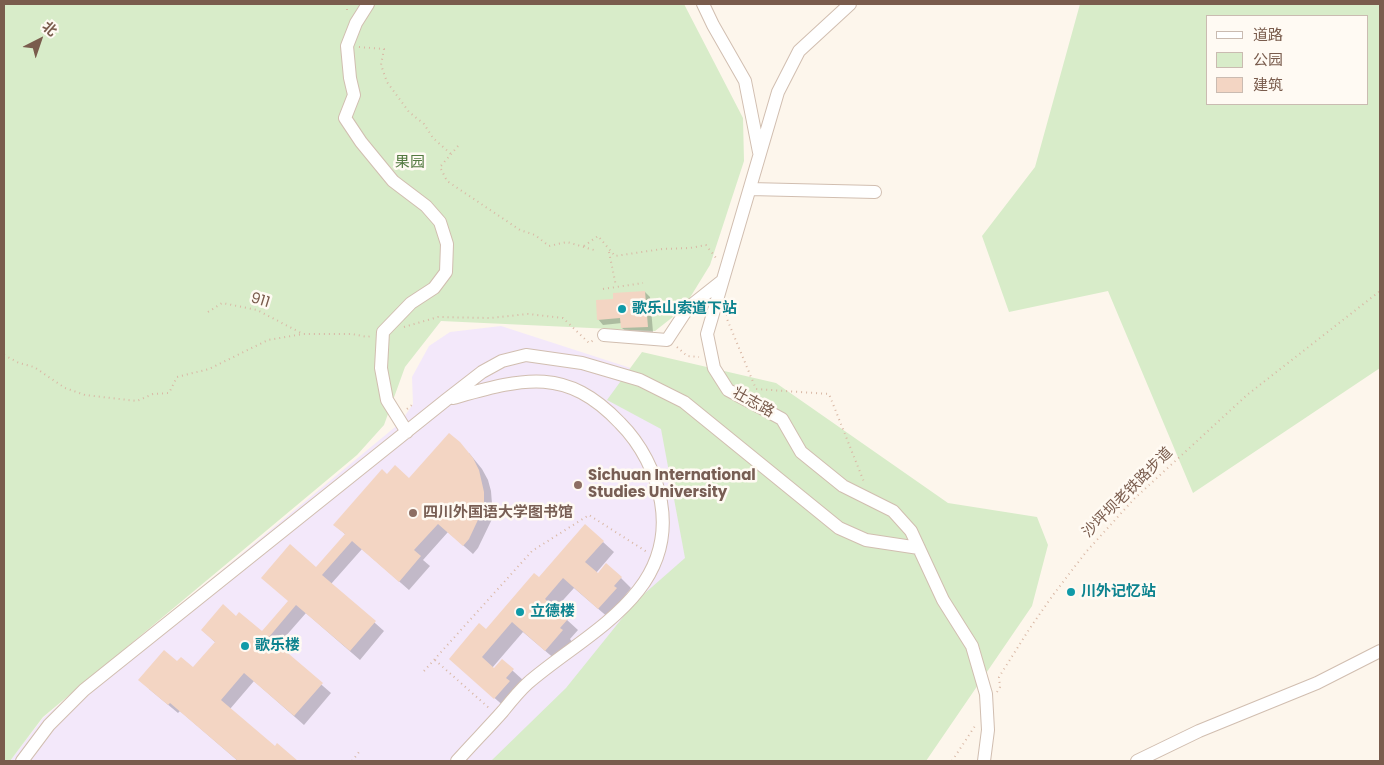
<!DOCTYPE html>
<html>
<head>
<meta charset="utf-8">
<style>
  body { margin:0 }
  #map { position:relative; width:1384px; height:765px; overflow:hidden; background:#fdf6ec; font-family:Poppins,"Noto Sans SC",sans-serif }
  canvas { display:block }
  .frame { position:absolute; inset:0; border:5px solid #7a5c4d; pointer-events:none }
  .legend { position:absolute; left:1206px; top:15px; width:162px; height:90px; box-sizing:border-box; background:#fffaf3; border:1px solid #cabbb1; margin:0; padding:6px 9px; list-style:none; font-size:15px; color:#7a5c4d }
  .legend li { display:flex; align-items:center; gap:10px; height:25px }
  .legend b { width:25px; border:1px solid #cabbb1 }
  .north { position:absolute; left:15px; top:15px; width:50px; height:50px; -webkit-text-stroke:4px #fffaf3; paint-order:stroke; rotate:41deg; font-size:14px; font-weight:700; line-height:20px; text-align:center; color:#7a5c4d }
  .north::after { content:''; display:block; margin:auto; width:18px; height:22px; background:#7a5c4d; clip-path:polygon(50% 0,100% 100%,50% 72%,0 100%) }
</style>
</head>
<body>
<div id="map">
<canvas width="1384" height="765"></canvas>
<div class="frame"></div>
<ul class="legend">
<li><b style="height:6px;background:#fff"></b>道路</li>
<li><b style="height:14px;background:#d8ecc9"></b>公园</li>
<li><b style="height:14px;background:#f3d5c3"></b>建筑</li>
</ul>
<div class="north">北</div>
</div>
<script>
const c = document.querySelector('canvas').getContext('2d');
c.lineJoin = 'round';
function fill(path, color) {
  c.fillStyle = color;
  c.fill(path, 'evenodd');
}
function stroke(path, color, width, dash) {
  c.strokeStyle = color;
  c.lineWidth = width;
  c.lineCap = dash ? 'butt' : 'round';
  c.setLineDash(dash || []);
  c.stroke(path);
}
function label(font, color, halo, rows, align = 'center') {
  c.font = font + ' Poppins,"Noto Sans SC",sans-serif';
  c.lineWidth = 5;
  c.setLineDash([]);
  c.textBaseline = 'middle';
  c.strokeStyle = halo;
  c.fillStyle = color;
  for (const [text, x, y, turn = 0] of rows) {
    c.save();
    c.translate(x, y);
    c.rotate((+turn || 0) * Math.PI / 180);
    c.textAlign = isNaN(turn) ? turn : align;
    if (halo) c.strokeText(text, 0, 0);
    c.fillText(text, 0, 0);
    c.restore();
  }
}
fill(new Path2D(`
  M501 326 646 373 902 761H10L43 718 400 423 413 404 412 377 429 346 450 332Z`), '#f3e8fa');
fill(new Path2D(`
  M4 4H684L743 118 744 161 710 265 683 309 655 331 441 321 405 367 384 425 357 455 43 717 10 761H4Z
  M1080 4H1380V368L1193 493 1108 291 1009 312 982 236 1035 167ZM1208 16H1368V104H1208Z
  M642 352 776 383 948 503 1037 517 1048 545 1032 606 926 761H491L566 688 636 601 685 558 661 429 607 400Z`), '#d8ecc9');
fill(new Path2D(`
  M645 292 650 297 653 332 628 333 622 328V323L603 325 598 319 615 300Z
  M469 453 482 469 488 480 491 491 493 517 478 548 473 554 448 532 423 560 430 566 409 590 362 549 331 584 384 631 360 660 306 613 277 646 331 693 304 725 254 681 230 709 275 748 277 745 296 761H238L180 711 178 713 149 689 177 663 193 669 216 643 202 630 236 618 262 633 346 535 335 525 387 475 409 479Z
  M603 542 614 552 596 573 621 578 631 588 624 597 626 599 610 619 574 588 555 609 578 630 570 639 572 642 556 660 523 632 492 668 495 670 502 661 524 681 506 708 450 659 486 631 539 579Z`), '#0003');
fill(new Path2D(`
  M645 291 648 327 621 328 620 318 597 320 596 300 613 299V293Z
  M449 433 460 442 473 458 479 470 484 492V507L469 539 463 546 438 524 414 550 421 556 399 582 352 541 322 575 376 621 350 651 296 605 269 637 323 683 294 716 244 673 221 700 275 746 277 743 298 761H238L170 703 168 705 138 680 164 650 177 661 181 657 193 667 215 642 201 630 223 604 236 616 239 612 262 631 288 601 261 578 290 544 316 567 345 534 333 525 382 469 387 474 395 465 409 478Z
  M585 524 604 541 585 562 598 573 606 563 622 577 614 586 617 588 598 609 563 578 545 599 568 619 560 628 563 630 545 651 512 622 482 657 494 668 502 659 514 669 506 678 510 681 494 699 449 659 479 623 486 629 534 573 539 577Z`), '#f3d5c3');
const minor = new Path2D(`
  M368 4 356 23 347 46 350 78 354 95 345 118 361 142 393 181 426 206 440 222 447 244 446 272 434 288 411 303 383 332 381 368 387 400 407 432
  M703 4 713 25 745 81 759 152
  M850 4 799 51 778 92 707 334 714 368 728 390 782 419 801 452 843 486 893 511 911 531 943 600 972 646 986 694 988 730 984 761
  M750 189 875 192
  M604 335 667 340 688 308 722 281
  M453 398C522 379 565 365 620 423 641 444 656 473 661 502 677 594 586 633 528 683 519 691 511 701 503 711 488 728 472 744 457 761
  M22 761 49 725 84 690 446 400 482 372 502 361 526 355 582 363 640 380 684 402 839 528 866 540 919 548
  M1137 761 1199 731 1317 683 1380 651`);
stroke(minor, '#d1beb0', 14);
stroke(new Path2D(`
  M347 4V14
  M359 47 384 49 381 65 387 82 409 112 424 124 433 138 451 154
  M458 146 440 167 447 181 520 230 535 235 549 246 567 242 594 250
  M584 246 598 236 615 256 662 249 690 248 706 245 716 258
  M609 252 616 286
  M603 289 643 283
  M728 305 727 319 756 389 829 394 864 482
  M208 312 222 303 257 310 303 334
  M404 327 438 317 490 318 528 314 563 318 589 343 594 340
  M677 347 687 356 699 357
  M4 355 19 363 34 367 65 388 85 395 137 401 153 394 169 393 177 377 209 369 268 340 303 334H352L367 337 371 336
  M407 409 413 404
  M435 660 489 708
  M424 671 532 551 589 515 647 552
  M997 692 1000 687 999 677 1030 628 1053 595 1086 552 1134 499 1247 395 1380 291
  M352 761 359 752
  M952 761 975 726`), '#d9b8a5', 2, [1, 4]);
stroke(minor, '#fff', 12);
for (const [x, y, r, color] of [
  [622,309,5,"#0f9aa8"],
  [578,485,5,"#8d6e63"],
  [413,513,5,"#8d6e63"],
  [1071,592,5,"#0f9aa8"],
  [520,612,5,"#0f9aa8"],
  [245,646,5,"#0f9aa8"]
]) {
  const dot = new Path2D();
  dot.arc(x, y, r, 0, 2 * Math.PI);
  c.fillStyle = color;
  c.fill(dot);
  stroke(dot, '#fffaf3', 2);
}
label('15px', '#537a41', '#fffaf3', [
  ["果园",410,163]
]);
label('15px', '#7a5c4d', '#fffaf3', [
  ["911",260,301,17],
  ["壮志路",753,403,29],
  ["沙坪坝老铁路步道",1128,493,-45]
]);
label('bold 15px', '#0d838f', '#fffaf3', [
  ["歌乐山索道下站",632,309],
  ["川外记忆站",1081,592],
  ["立德楼",530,612],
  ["歌乐楼",255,646]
], 'left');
label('bold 15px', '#785e54', '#fffaf3', [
  ["Sichuan International",588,476],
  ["Studies University",588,493],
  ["四川外国语大学图书馆",423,513]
], 'left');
</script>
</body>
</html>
